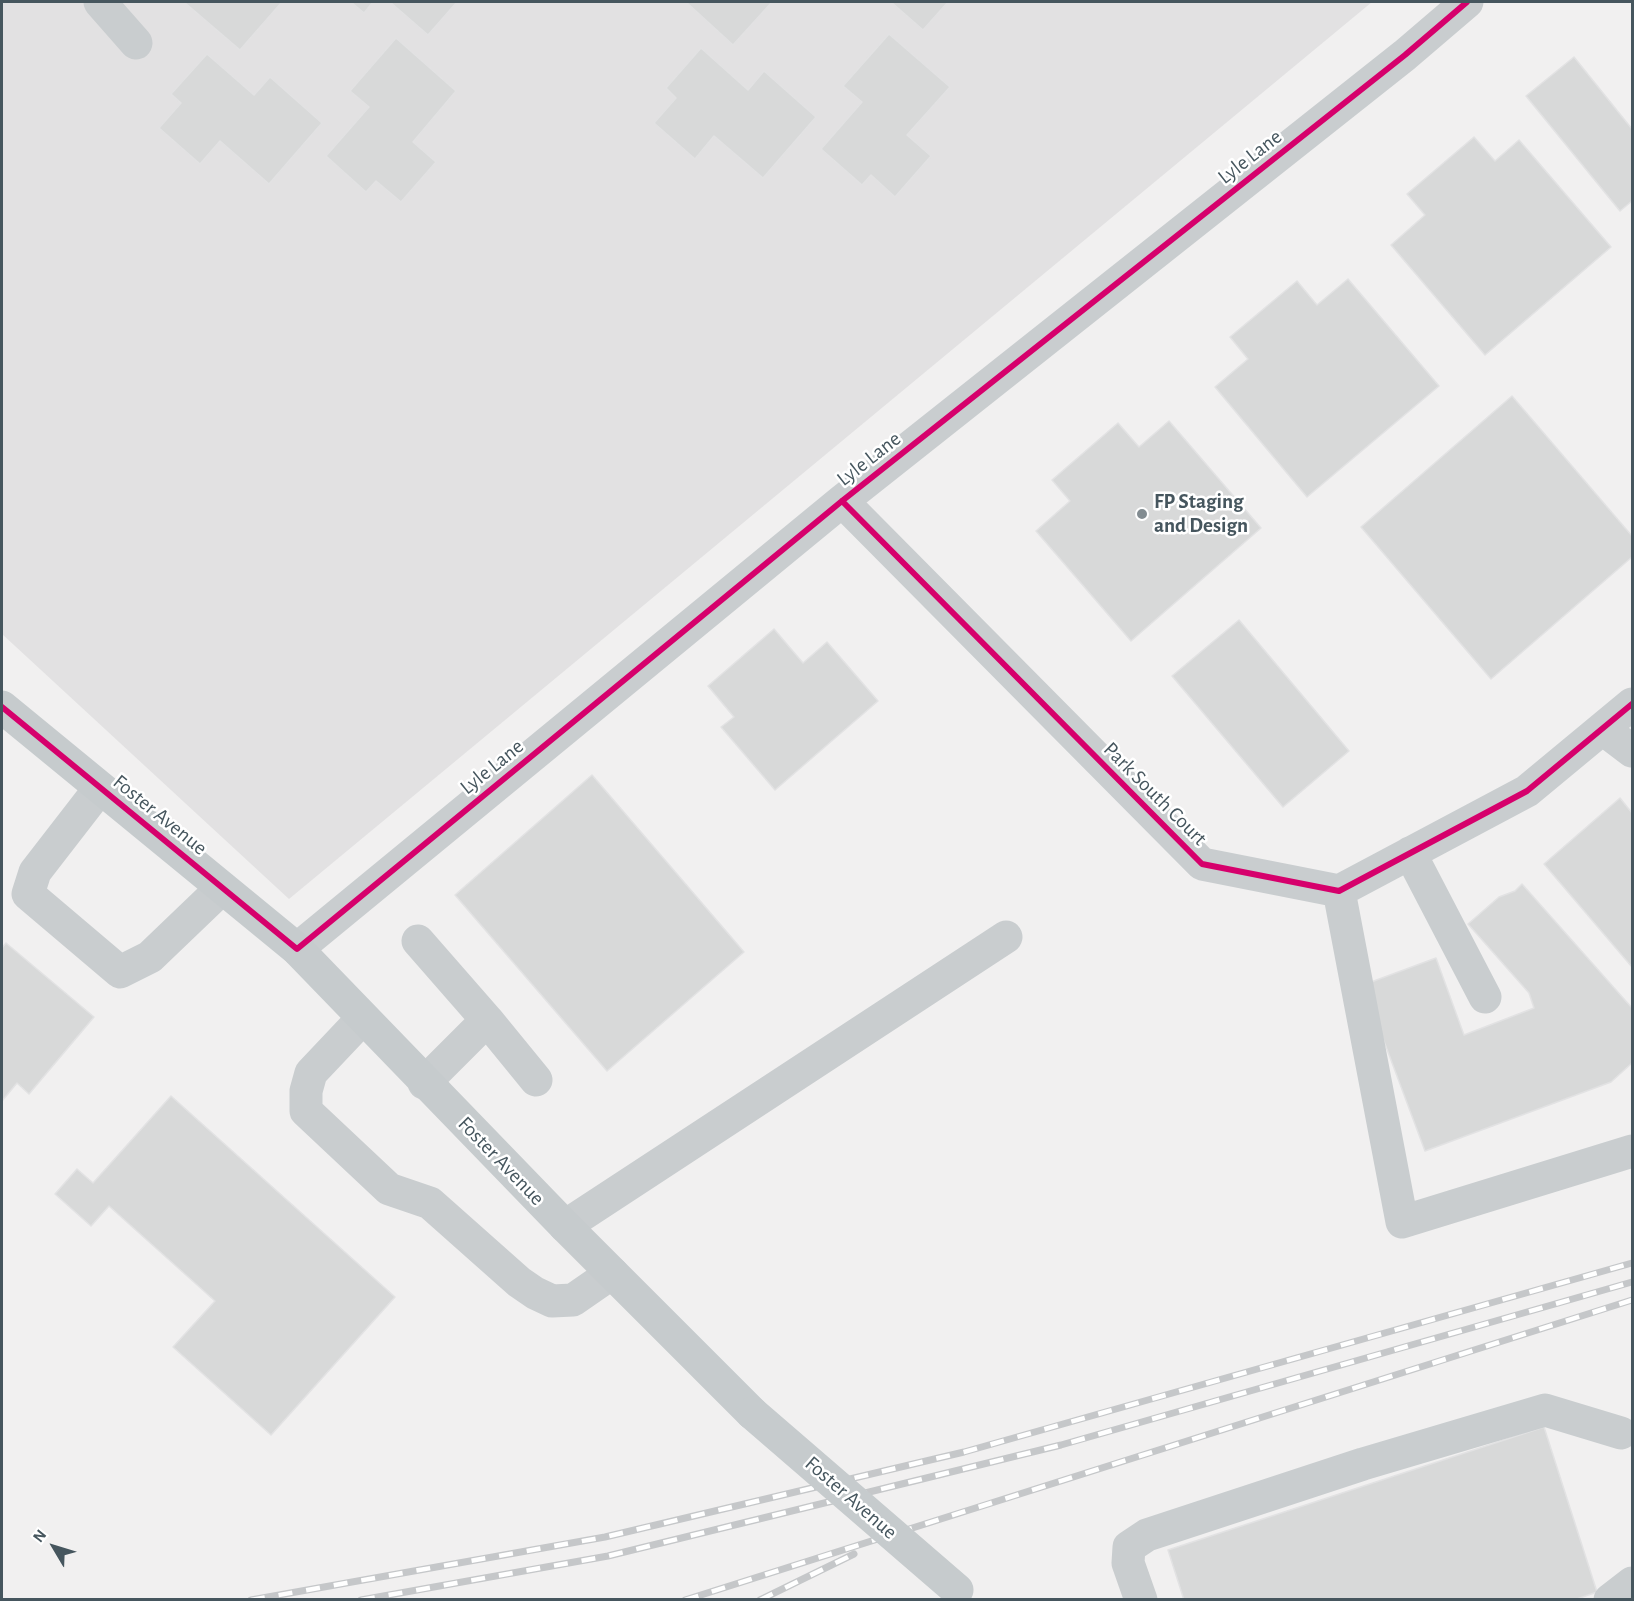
<!DOCTYPE html>
<html>
<head>
<meta charset="utf-8">
<style>
  body { margin:0 }
  #map { position:relative; width:1634px; height:1601px; overflow:hidden; background:#f1f0f0; font-family:"Alegreya Sans",sans-serif }
  canvas { display:block }
  .frame { position:absolute; inset:0; border:3px solid #46565e; pointer-events:none }
  .north { position:absolute; left:24px; top:1517px; width:60px; height:60px; -webkit-text-stroke:4px #fff; paint-order:stroke; rotate:308deg; font-size:16px; font-weight:700; line-height:24px; text-align:center; color:#46565e }
  .north::after { content:''; display:block; margin:auto; width:21px; height:27px; background:#46565e; clip-path:polygon(50% 0,100% 100%,50% 72%,0 100%) }
</style>
</head>
<body>
<div id="map">
<canvas width="1634" height="1601"></canvas>
<div class="frame"></div>
<div class="north">N</div>
</div>
<script>
const c = document.querySelector('canvas').getContext('2d');
c.lineJoin = 'round';
function fill(path, color) {
  c.fillStyle = color;
  c.fill(path, 'evenodd');
}
function stroke(path, color, width, dash) {
  c.strokeStyle = color;
  c.lineWidth = width;
  c.lineCap = dash ? 'butt' : 'round';
  c.setLineDash(dash || []);
  c.stroke(path);
}
function label(font, color, halo, rows, align = 'center') {
  c.font = font + ' "Alegreya Sans",sans-serif';
  c.lineWidth = 5;
  c.setLineDash([]);
  c.textBaseline = 'middle';
  c.strokeStyle = halo;
  c.fillStyle = color;
  for (const [text, x, y, turn = 0] of rows) {
    c.save();
    c.translate(x, y);
    c.rotate((+turn || 0) * Math.PI / 180);
    c.textAlign = isNaN(turn) ? turn : align;
    if (halo) c.strokeText(text, 0, 0);
    c.fillText(text, 0, 0);
    c.restore();
  }
}
fill(new Path2D(`
  M2 2H1372L289 899 2 634Z`), '#e2e1e2');
const building = new Path2D(`
  M184 2H282L240 50Z
  M351 2H373L364 13Z
  M390 2H457L428 35Z
  M686 2H772L733 45Z
  M891 2H948L923 30Z
  M889 34 950 87 907 135 931 156 895 197 871 175 862 185 821 149 862 102 843 86Z
  M396 38 456 91 413 142 436 162 401 202 376 181 366 192 326 156 369 107 350 91Z
  M701 48 748 90 764 71 816 117 763 178 714 136 695 159 654 123 676 98 666 88Z
  M207 54 254 95 270 77 322 123 269 184 220 141 200 164 159 128 181 103 171 94Z
  M1574 57 1632 129V201L1620 211 1526 96Z
  M1474 137 1495 161 1519 140 1611 247 1485 355 1391 245 1425 215 1407 194Z
  M1348 279 1439 386 1307 497 1215 387 1248 359 1230 337 1297 281 1317 305Z
  M1512 396 1632 536V557L1491 679 1361 527Z
  M1169 421 1261 528 1131 641 1036 531 1070 501 1052 480 1118 423 1139 447Z
  M1239 620 1349 751 1283 807 1172 676Z
  M774 629 803 663 827 642 878 701 775 790 721 727 734 717 708 686Z
  M592 775 744 952 607 1071 455 895Z
  M1620 798 1632 813V967L1544 864Z
  M1522 884 1632 1008V1063L1611 1082 1425 1151 1363 985 1436 958 1464 1035 1534 1008 1529 993 1468 924 1499 897 1515 891Z
  M6 943 94 1017 29 1094 17 1083 2 1101V948Z
  M171 1096 395 1297 271 1435 173 1347 215 1301 109 1206 91 1226 55 1194 77 1169 93 1183Z
  M1544 1427 1597 1592 1574 1600H1184L1168 1550Z`);
fill(building, '#d8d9d9');
stroke(building, '#e2e2e3', 1.5);
stroke(new Path2D(`
  M100 2 136 43
  M842 501 1202 864 1339 891 1527 791 1632 704
  M1603 729 1632 751
  M100 788 35 872 28 894 120 972 150 957 222 888
  M1410 853 1485 997
  M1339 891 1402 1222 1632 1151
  M418 941 487 1020 424 1083
  M297 949 842 501 1405 55 1467 2
  M363 1018 311 1073 306 1091V1111L389 1189 430 1203 519 1282 535 1293 552 1301 573 1300 612 1273
  M487 1020 536 1080
  M565 1226 1006 937
  M1141 1600 1128 1563 1129 1547 1147 1535 1363 1464 1545 1410 1621 1433
  M1610 1600 1632 1583`), '#c9cdcf', 33);
stroke(new Path2D(`
  M2 707 297 949 565 1226 752 1413`), '#c6cbcd', 33);
const rail = new Path2D(`
  M251 1600 605 1537 964 1452 1632 1263
  M361 1600 608 1556 1061 1445 1632 1282
  M685 1600 1632 1300
  M760 1600 854 1554`);
stroke(rail, '#c5c7c9', 7);
stroke(rail, '#fff', 4.5, [14]);
stroke(new Path2D(`
  M752 1413 957 1590`), '#c6cbcd', 33);
stroke(new Path2D(`
  M842 501 1202 864 1339 891 1527 791 1632 704
  M2 707 297 949 842 501 1405 55 1467 2`), '#d6006c', 6);
for (const [x, y, r, color] of [
  [1142,514,6,"#828c91"]
]) {
  const dot = new Path2D();
  dot.arc(x, y, r, 0, 2 * Math.PI);
  c.fillStyle = color;
  c.fill(dot);
  stroke(dot, '#fff', 2);
}
label('21px', '#46565e', '#fff', [
  ["Lyle Lane",1250,157,-38],
  ["Lyle Lane",869,459,-38],
  ["Lyle Lane",492,767,-39],
  ["Park South Court",1155,794,45],
  ["Foster Avenue",160,815,39],
  ["Foster Avenue",501,1161,46],
  ["Foster Avenue",851,1498,41]
]);
label('bold 21px', '#46565e', '#fff', [
  ["FP Staging",1154,502],
  ["and Design",1154,526]
], 'left');
</script>
</body>
</html>
